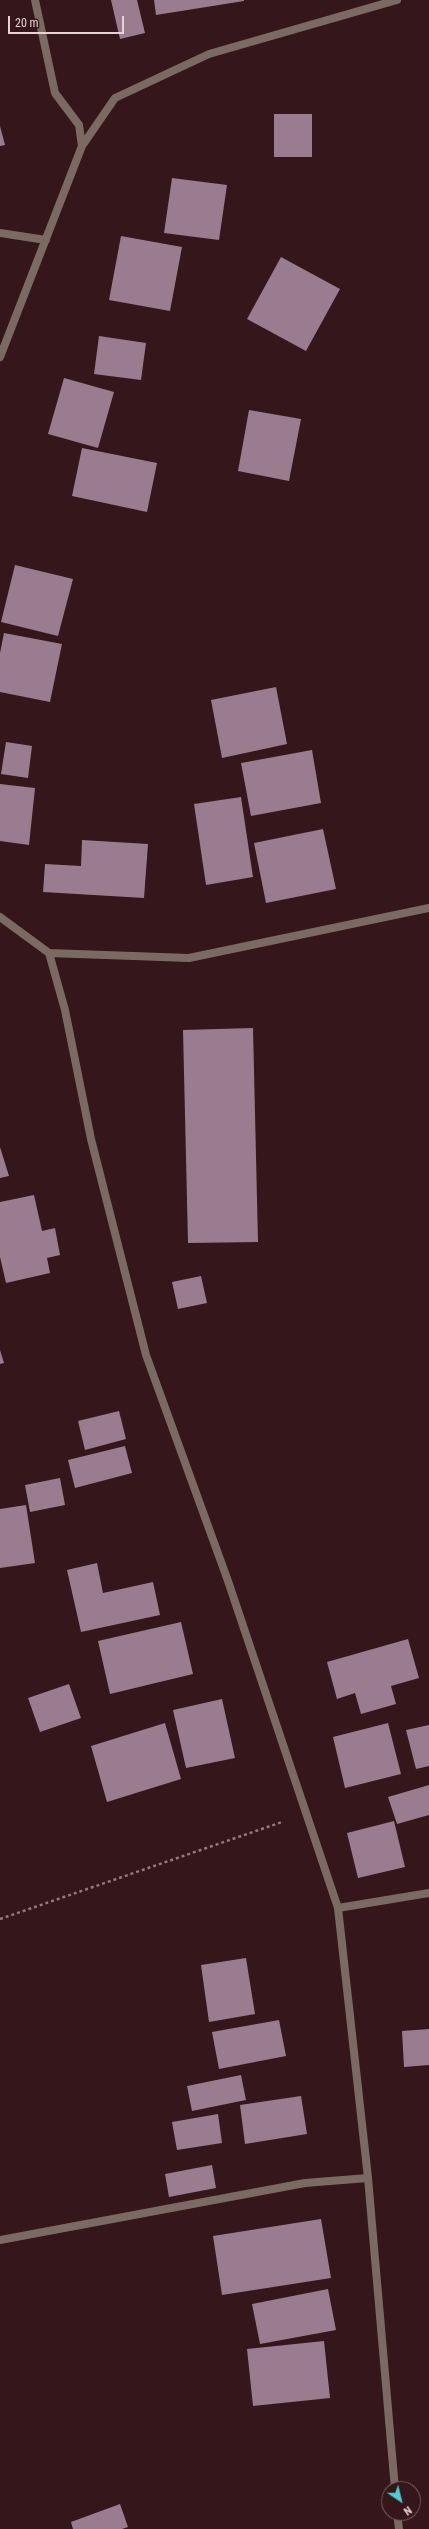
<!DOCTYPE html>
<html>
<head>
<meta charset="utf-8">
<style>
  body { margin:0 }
  #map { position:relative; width:429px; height:2529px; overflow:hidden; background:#35161a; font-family:"Roboto Condensed",sans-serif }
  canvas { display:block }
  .north { position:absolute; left:381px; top:2481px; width:40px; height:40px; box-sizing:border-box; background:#35161a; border:1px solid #7d6164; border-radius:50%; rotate:145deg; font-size:11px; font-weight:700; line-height:16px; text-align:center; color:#e8d2d3 }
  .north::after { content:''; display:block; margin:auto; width:14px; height:18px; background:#51ccd3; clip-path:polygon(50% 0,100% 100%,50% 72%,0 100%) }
  .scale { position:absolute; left:8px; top:16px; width:116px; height:18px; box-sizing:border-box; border:2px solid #e8d2d3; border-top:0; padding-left:5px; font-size:12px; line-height:14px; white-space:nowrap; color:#e8d2d3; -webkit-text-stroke:3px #35161a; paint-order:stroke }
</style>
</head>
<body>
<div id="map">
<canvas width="429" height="2529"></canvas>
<div class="north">N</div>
<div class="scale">20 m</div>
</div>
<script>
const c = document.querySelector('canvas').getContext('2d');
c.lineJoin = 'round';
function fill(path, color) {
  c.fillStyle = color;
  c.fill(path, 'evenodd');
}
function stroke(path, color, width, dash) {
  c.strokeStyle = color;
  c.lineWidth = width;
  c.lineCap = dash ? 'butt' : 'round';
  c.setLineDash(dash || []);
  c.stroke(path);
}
fill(new Path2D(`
  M111 0H137L145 33 120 39Z
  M154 0H244V1L156 15Z
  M274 114H312V157H274Z
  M0 126 5 145 0 146Z
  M172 178 227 185 219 240 164 233Z
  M121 236 182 247 170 311 109 300Z
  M281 257 340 289 306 351 247 319Z
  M99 336 146 343 141 380 94 374Z
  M64 378 114 392 98 448 48 434Z
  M249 410 301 419 289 481 238 471Z
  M82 448 157 463 147 512 72 496Z
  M15 565 73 579 58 636 1 622Z
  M4 633 62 644 50 702 0 692V653Z
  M276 687 287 744 222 758 211 700Z
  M6 742 32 746 28 778 1 774Z
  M312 750 321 803 251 816 241 763Z
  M0 784 35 788 29 845 0 841Z
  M241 797 253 877 206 885 194 804Z
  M323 829 336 889 266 903 254 843Z
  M82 840 148 844 144 898 43 892 45 864 81 866Z
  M253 1028 258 1242 188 1243 183 1030Z
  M0 1147 9 1176 0 1178Z
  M34 1195 42 1231 55 1228 60 1255 47 1258 50 1273 6 1283 0 1257V1202Z
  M201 1276 207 1303 178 1309 172 1282Z
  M0 1350 4 1363 0 1364Z
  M119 1411 126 1439 85 1450 78 1421Z
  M125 1446 132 1473 75 1488 68 1460Z
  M60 1478 65 1505 30 1512 25 1485Z
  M26 1505 35 1563 0 1568V1509Z
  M97 1563 103 1593 153 1582 160 1615 81 1632 67 1570Z
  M181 1622 193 1674 110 1694 98 1641Z
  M408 1639 419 1678 391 1686 396 1704 361 1714 355 1693 337 1699 327 1662Z
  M69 1684 81 1718 40 1732 28 1698Z
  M222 1699 235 1758 186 1768 173 1710Z
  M165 1723 181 1779 107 1802 91 1746Z
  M388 1723 401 1774 345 1788 333 1737Z
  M429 1725V1766L416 1769 406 1730Z
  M429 1785V1815L397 1824 388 1797Z
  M394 1821 405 1867 358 1878 347 1833Z
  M246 1958 255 2014 209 2022 201 1965Z
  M279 2020 286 2056 219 2069 212 2032Z
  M429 2029V2065L404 2067 402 2031Z
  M241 2075 246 2100 192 2111 187 2086Z
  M301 2096 307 2134 245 2144 240 2105Z
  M218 2114 222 2143 177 2150 172 2122Z
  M212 2165 216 2188 169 2197 165 2174Z
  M321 2219 331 2278 222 2295 213 2236Z
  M328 2289 336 2330 260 2344 252 2304Z
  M324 2341 330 2398 253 2406 247 2349Z
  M120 2504 128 2527 122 2529H73L71 2522Z`), '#9a7c90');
stroke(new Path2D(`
  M0 1919 282 1822`), '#957a7d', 2.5, [3, 3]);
stroke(new Path2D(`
  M0 2240 305 2183 368 2178`), '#7a6a63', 8);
stroke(new Path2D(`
  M35 0 55 93 79 125 82 146
  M0 233 46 240
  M0 357 82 146 115 98 209 54 397 0
  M0 917 49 953 65 1010 91 1139 146 1355 228 1581 338 1908 368 2178 395 2489
  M49 953 189 958 429 908
  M338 1908 429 1893
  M397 2513 399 2529`), '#7a6a63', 8);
</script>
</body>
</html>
